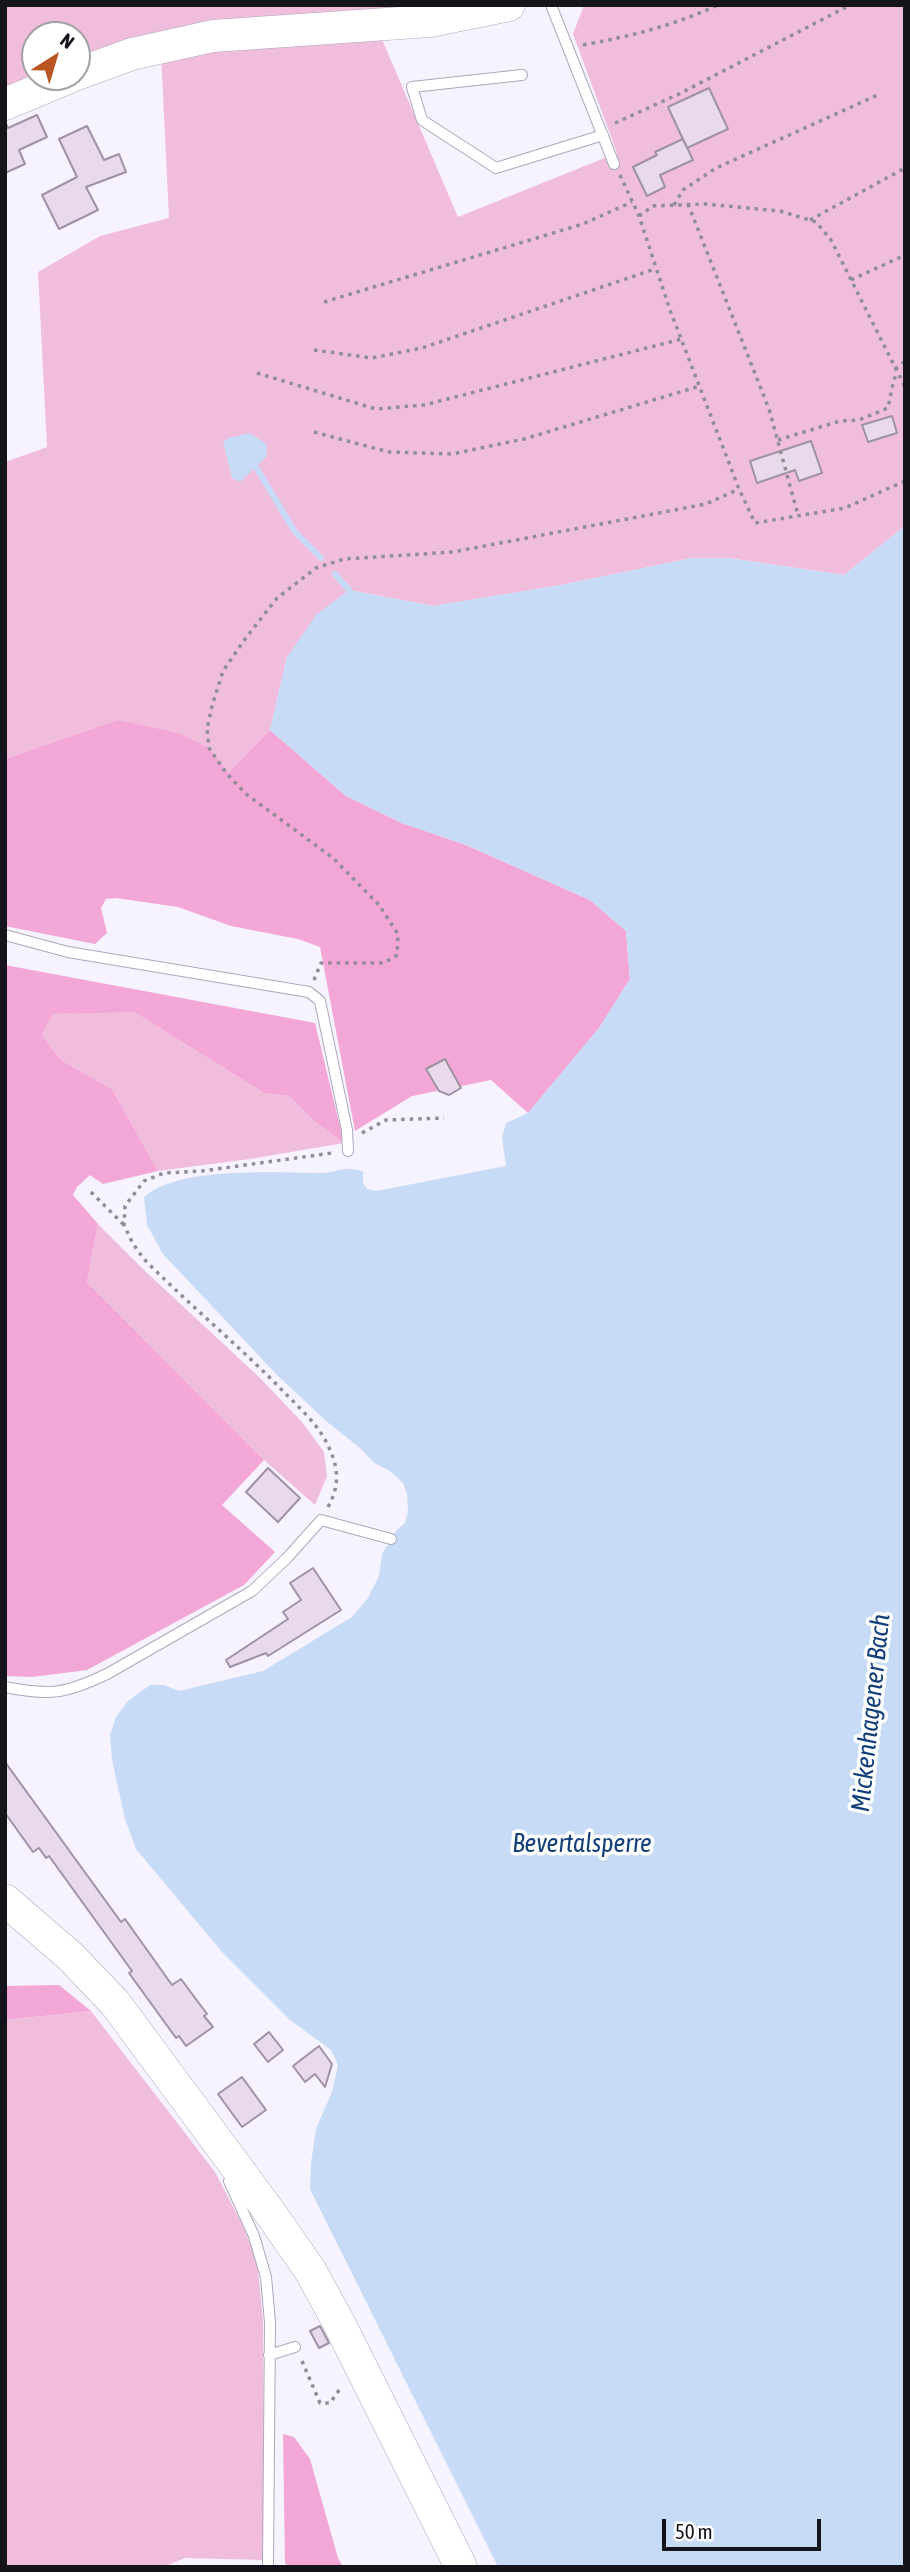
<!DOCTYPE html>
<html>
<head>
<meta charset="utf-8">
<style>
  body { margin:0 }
  #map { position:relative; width:910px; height:2572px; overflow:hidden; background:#f6f2ff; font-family:"Asap Condensed",sans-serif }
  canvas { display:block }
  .frame { position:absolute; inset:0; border:7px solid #16141b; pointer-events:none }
  .north { position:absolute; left:21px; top:21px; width:70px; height:70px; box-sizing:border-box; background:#fff; border:2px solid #a2a1a4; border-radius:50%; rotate:37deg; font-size:19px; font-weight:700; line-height:28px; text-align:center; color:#16141b }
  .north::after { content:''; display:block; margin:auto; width:24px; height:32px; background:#b95521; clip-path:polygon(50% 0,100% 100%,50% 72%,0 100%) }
  .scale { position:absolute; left:662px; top:2519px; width:159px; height:32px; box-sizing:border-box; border:4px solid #16141b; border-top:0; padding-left:9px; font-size:21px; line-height:24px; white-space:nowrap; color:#16141b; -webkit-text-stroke:5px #fff; paint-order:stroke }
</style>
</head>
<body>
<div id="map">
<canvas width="910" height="2572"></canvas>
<div class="frame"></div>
<div class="north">N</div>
<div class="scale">50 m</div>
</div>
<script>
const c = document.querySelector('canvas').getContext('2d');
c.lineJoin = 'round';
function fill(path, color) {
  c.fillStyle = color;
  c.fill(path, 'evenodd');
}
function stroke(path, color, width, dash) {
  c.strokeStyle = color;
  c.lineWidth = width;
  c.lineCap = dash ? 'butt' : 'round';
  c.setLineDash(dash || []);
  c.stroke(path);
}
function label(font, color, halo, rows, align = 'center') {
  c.font = font + ' "Asap Condensed",sans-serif';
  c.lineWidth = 7;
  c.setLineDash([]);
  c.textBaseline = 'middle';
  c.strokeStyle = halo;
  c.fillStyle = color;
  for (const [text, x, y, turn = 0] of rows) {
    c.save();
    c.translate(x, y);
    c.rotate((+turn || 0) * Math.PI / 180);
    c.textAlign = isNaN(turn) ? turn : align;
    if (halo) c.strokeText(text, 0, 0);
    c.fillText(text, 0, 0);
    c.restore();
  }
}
fill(new Path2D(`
  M5 5H470L77 64V35H35V77L5 92Z
  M584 5H905V526L844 575 728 558H692L561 585 433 606 349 590 287 657 270 730 227 774 117 720 5 759V462L47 447 38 272 100 236 169 218 161 54 378 30 458 217 617 153 573 34Z
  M105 1012H134L264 1093 289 1096 314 1121 344 1143 250 1159 158 1171 112 1089 61 1060 42 1035 53 1014Z
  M98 1224 145 1271 259 1377 302 1422 324 1452 327 1476 315 1505 264 1460 87 1282Z
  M91 2011 215 2172 242 2224 257 2260 263 2320 264 2560 185 2558 163 2567H5V2020Z`), '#f1bddd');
fill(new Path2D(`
  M117 720 178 733 209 748 228 773 270 730 346 796 402 823 466 845 590 900 626 931 630 979 599 1028 528 1113 491 1080 412 1096 355 1131 320 947 298 939 231 926 178 907 116 898 106 899 101 908 107 933 95 944 5 926V759Z
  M5 965 315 1023 344 1143 314 1121 289 1096 264 1093 134 1012 53 1014 42 1035 61 1060 112 1089 158 1171 103 1184 90 1175 77 1187 73 1195 98 1224 87 1282 264 1460 222 1505 275 1552 244 1585 87 1670 32 1677 5 1676Z
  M59 1985 91 2011 5 2020V1986Z
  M283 2434 294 2437 310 2459 338 2558 343 2567H288L285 2563Z`), '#f2a7d6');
fill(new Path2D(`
  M250 433 266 444 267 456 240 482 232 478 223 442 229 438Z
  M905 526V2567H498L310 2189 311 2163 316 2129 332 2092 338 2065 331 2050 290 2020 222 1952 136 1849 125 1819 112 1760 110 1735 116 1717 128 1701 150 1685H164L179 1691 263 1671 352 1617 368 1598 379 1576 382 1554 396 1531 405 1523 408 1512 407 1494 403 1483 390 1471 374 1463 360 1448 326 1421 276 1374 163 1254 147 1225 144 1197C180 1166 274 1173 320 1173 337 1173 346 1164 363 1172V1183L367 1189 376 1191 506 1166 502 1137 506 1123 528 1113 599 1028 630 979 626 931 590 900 466 845 402 823 346 796 270 730 287 657 316 615 349 590 433 606 561 585 692 558H728L844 575Z`), '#c8dbf6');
stroke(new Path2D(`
  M256 467 295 532 321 558
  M335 574 349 590`), '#c8dbf6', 6);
const building = new Path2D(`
  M709 88 728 129 687 148 668 107Z
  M37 115 47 137 19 150 25 164 5 173V122L8 128Z
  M87 126 104 160 119 154 126 172 86 187 98 210 59 229 42 195 77 177 59 139Z
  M683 139 693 160 660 175 665 187 647 196 633 167 657 155 655 152Z
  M892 416 897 433 868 442 862 425Z
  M811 441 822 473 799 481 795 470 757 483 750 461Z
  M445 1059 461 1088 449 1095 439 1091 426 1069Z
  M268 1468 300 1498 278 1522 246 1492Z
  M313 1568 341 1610 268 1656 266 1653 230 1667 226 1660 288 1619 283 1612 301 1600 290 1583Z
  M5 1762 121 1922 125 1919 172 1985 181 1979 207 2014 204 2016 213 2027 186 2046 179 2036 176 2038 129 1973 132 1971 49 1856 46 1858 39 1848 33 1852 5 1813Z
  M269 2032 283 2050 268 2062 254 2044Z
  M319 2046 332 2064 325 2087 315 2074 305 2082 293 2066Z
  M242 2077 266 2110 242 2127 218 2094Z
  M320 2326 329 2343 319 2348 310 2331Z`);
fill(building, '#e8d9eb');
stroke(building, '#9f92a2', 2);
const lane = new Path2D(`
  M551 5 614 164
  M522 75 412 87 422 120 496 168 603 135
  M5 935 68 952 309 992 320 1001 347 1130 348 1151
  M5 1687C50 1696 65 1694 107 1674L252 1591 287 1558 321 1520 391 1539
  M232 2176 229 2181 254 2236 266 2277 270 2322 268 2567
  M269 2355 295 2347`);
const secondary = new Path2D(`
  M77 74 132 54 213 36 430 21 509 5
  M5 104 70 77
  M5 1900 70 1956 115 2003 266 2207 310 2270 340 2325 461 2567`);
stroke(lane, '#ada8bb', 12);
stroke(secondary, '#ada8bb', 33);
stroke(new Path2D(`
  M583 45C632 36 672 26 718 5
  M615 123 679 94 850 5
  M620 175 639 216 670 310 739 489 755 523 845 508 905 481
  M688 204 769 409 798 515
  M674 205 683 190 716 168 880 94
  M639 216 653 206 705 204 780 211 816 222 831 240 905 387
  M810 220 905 168
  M851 280 905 255
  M324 302 583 224 632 202
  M314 350 372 358 422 348 655 269
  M895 369 905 361
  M257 373 376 409 424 405 682 339
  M314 432 389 452 452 454 524 439 700 386
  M778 440 840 421 859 420 888 408 894 379 897 375
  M314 980 321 963H384L397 955 398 934 379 905 333 858 246 794 227 774 209 748 207 729 212 706 223 671 245 639 277 598 316 568 344 559 453 552 706 504 739 489
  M362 1133 386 1120 444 1118
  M91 1192 124 1225
  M328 1507C339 1487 339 1470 330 1450 320 1425 298 1407 280 1388 236 1343 187 1303 143 1258L132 1242 124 1225 125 1206 144 1181 164 1173 202 1171 332 1153
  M302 2361 320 2403H330L342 2386`), '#908d97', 3.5, [3.5, 5]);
stroke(lane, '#fff', 10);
stroke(secondary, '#fff', 32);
label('italic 26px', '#13407a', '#fff', [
  ["Mickenhagener Bach",871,1713,-84],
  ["Bevertalsperre",582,1844]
]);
</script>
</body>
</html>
